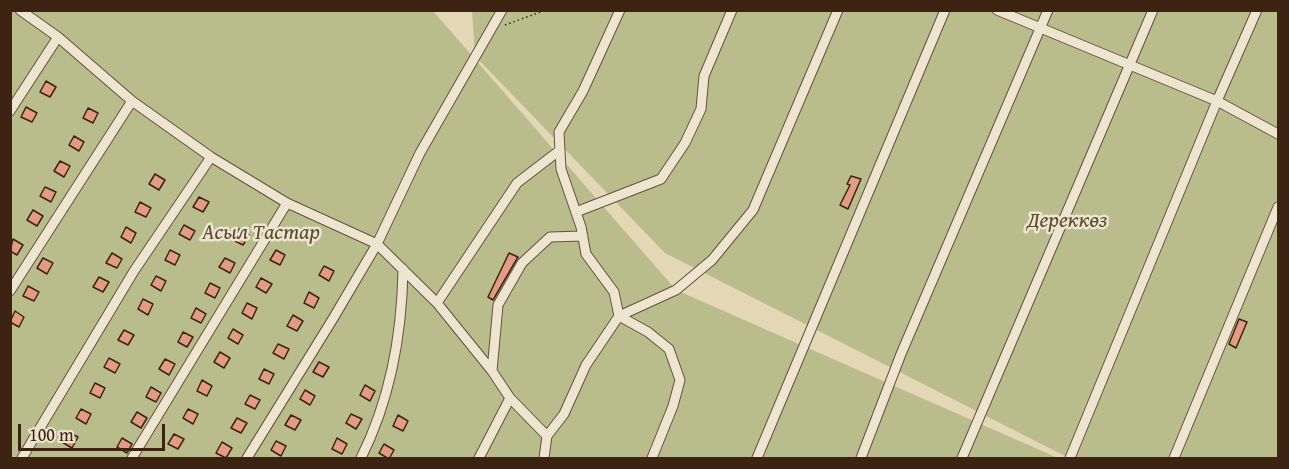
<!DOCTYPE html>
<html>
<head>
<meta charset="utf-8">
<style>
  body { margin:0 }
  #map { position:relative; width:1289px; height:469px; overflow:hidden; background:#e3d7b5; font-family:"Gentium Book Plus",serif }
  canvas { display:block }
  .frame { position:absolute; inset:0; border:12px solid #3d2412; pointer-events:none }
  .scale { position:absolute; left:18px; top:424px; width:147px; height:27px; box-sizing:border-box; border:3px solid #3d2412; border-top:0; padding-left:8px; font-size:18px; line-height:21px; white-space:nowrap; color:#3d2412; -webkit-text-stroke:4px #ede5cf; paint-order:stroke }
</style>
</head>
<body>
<div id="map">
<canvas width="1289" height="469"></canvas>
<div class="frame"></div>
<div class="scale">100 m</div>
</div>
<script>
const c = document.querySelector('canvas').getContext('2d');
c.lineJoin = 'round';
function fill(path, color) {
  c.fillStyle = color;
  c.fill(path, 'evenodd');
}
function stroke(path, color, width, dash) {
  c.strokeStyle = color;
  c.lineWidth = width;
  c.lineCap = dash ? 'butt' : 'round';
  c.setLineDash(dash || []);
  c.stroke(path);
}
function label(font, color, halo, rows, align = 'center') {
  c.font = font + ' "Gentium Book Plus",serif';
  c.lineWidth = 5;
  c.setLineDash([]);
  c.textBaseline = 'middle';
  c.strokeStyle = halo;
  c.fillStyle = color;
  for (const [text, x, y, turn = 0] of rows) {
    c.save();
    c.translate(x, y);
    c.rotate((+turn || 0) * Math.PI / 180);
    c.textAlign = isNaN(turn) ? turn : align;
    if (halo) c.strokeText(text, 0, 0);
    c.fillText(text, 0, 0);
    c.restore();
  }
}
fill(new Path2D(`
  M10 11H433L676 290 1058 458H11Z
  M472 11H1278V458H1069L665 253 475 56Z`), '#b8bd8b');
const building = new Path2D(`
  M46 81 56 87 50 97 40 92Z
  M26 107 37 113 32 122 21 117Z
  M88 108 98 113 93 123 83 118Z
  M74 136 84 142 79 151 69 145Z
  M60 161 70 166 64 177 54 171Z
  M155 174 165 180 159 190 149 184Z
  M851 176 861 179 848 209 840 205 850 185 847 184Z
  M45 187 56 192 51 202 40 196Z
  M199 197 209 202 203 212 193 207Z
  M140 202 151 208 146 217 135 212Z
  M33 210 43 216 37 226 27 220Z
  M184 225 195 231 190 240 179 234Z
  M126 227 136 233 131 243 121 237Z
  M239 229 249 235 243 245 233 240Z
  M13 239 23 245 17 255 10 251Z
  M170 250 180 255 175 265 165 260Z
  M276 250 285 255 280 265 270 260Z
  M112 253 122 259 117 268 106 263Z
  M509 253 518 257 493 300 488 297Z
  M43 258 53 263 47 274 37 268Z
  M225 258 235 263 230 273 219 267Z
  M324 266 334 271 329 281 319 275Z
  M156 276 166 281 161 291 151 285Z
  M99 277 109 282 103 292 93 287Z
  M261 278 272 284 266 293 256 287Z
  M210 283 220 288 215 298 205 293Z
  M28 286 39 292 34 301 23 296Z
  M309 292 319 298 314 308 304 303Z
  M143 299 153 304 148 315 138 309Z
  M247 303 257 308 252 319 242 313Z
  M196 308 206 314 201 323 191 318Z
  M15 311 24 317 19 327 10 322Z
  M293 315 303 321 297 331 287 326Z
  M1239 319 1247 322 1236 348 1229 344Z
  M233 329 243 335 238 344 228 338Z
  M124 330 134 335 128 345 118 340Z
  M183 332 193 337 187 347 178 342Z
  M278 344 289 349 284 359 273 353Z
  M220 352 230 358 224 368 214 362Z
  M109 358 120 364 115 373 104 367Z
  M165 359 175 364 169 375 159 369Z
  M319 362 329 367 323 377 313 372Z
  M264 369 274 374 269 384 259 379Z
  M202 380 212 386 207 396 197 391Z
  M95 383 105 388 100 398 90 393Z
  M365 385 375 391 370 401 360 395Z
  M151 387 161 393 156 402 146 397Z
  M305 390 315 396 310 405 300 399Z
  M250 395 260 400 255 409 245 404Z
  M81 409 91 414 86 424 76 418Z
  M188 409 198 414 193 424 183 418Z
  M137 412 147 418 141 428 131 422Z
  M351 414 362 419 356 429 346 423Z
  M291 415 301 420 295 430 285 425Z
  M398 415 408 421 403 431 393 426Z
  M237 418 247 423 241 433 231 428Z
  M68 432 78 437 72 448 62 442Z
  M174 434 184 439 178 449 168 444Z
  M122 438 132 444 127 453 117 447Z
  M337 438 347 444 342 454 332 449Z
  M276 441 286 446 281 456 271 450Z
  M222 442 232 448 226 458 216 453Z
  M384 444 394 450 389 459 379 453Z`);
fill(building, '#e49b84');
stroke(building, '#3d2412', 1.5);
const minor = new Path2D(`
  M20 10 58 37 132 101 211 157 287 203 377 244 437 303 492 371 510 398 547 436
  M620 10 583 91 559 132 561 169 581 227 586 254 614 292 619 316 676 290 712 260 753 210 838 10
  M997 10 1217 101 1070 458
  M1257 10 1217 101 1278 134
  M10 111 58 37
  M576 212 661 179 685 143 701 109 704 76 732 10
  M10 291 132 101
  M437 303 517 183 560 150
  M492 371 498 305 522 263 550 237 583 236
  M22 458 134 271 211 157
  M132 458 287 203
  M247 458 334 317 377 244 420 153 502 10
  M361 458C390 400 402 333 403 269
  M479 458 510 398
  M544 458 547 436 564 414 586 365 619 316 648 332 669 349 680 380 673 406 652 458
  M757 458 945 10
  M861 458 901 354 1048 10
  M962 458 1153 10
  M1174 458 1278 207`);
stroke(minor, '#66513b', 11);
stroke(new Path2D(`
  M505 25 546 10`), '#3d2412', 1.5, [1.5, 3]);
stroke(minor, '#ede5cf', 9);
label('italic 22px', '#5c4a30', '#ede5cf', [
  ["Дереккөз",1067,221],
  ["Асыл Тастар",261,233]
]);
</script>
</body>
</html>
